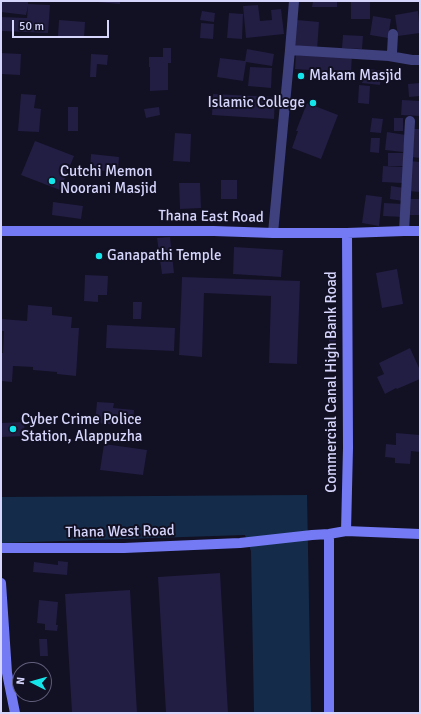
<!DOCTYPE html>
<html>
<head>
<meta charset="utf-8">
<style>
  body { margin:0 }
  #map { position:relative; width:421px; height:714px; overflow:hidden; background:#121023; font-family:Signika,sans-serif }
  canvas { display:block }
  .frame { position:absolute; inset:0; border:2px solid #d6d5fc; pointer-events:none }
  .north { position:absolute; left:12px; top:662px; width:40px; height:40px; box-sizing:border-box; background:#121023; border:1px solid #605f7a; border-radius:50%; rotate:276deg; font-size:11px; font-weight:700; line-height:16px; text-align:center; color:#d6d5fc }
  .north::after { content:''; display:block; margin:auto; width:14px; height:18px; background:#13e5ea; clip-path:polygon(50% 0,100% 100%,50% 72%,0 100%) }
  .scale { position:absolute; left:12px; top:20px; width:97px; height:18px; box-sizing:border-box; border:2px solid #d6d5fc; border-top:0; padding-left:5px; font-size:12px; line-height:14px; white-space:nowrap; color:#d6d5fc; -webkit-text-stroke:3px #121023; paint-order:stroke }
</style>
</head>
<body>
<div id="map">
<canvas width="421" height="714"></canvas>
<div class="frame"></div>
<div class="north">N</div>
<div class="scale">50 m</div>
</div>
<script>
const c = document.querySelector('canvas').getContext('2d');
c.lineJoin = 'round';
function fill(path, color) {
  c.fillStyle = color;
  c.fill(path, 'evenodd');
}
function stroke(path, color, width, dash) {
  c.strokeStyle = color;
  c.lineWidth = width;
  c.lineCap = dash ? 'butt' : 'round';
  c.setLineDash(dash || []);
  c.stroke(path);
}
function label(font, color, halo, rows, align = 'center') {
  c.font = font + ' Signika,sans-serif';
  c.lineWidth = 4;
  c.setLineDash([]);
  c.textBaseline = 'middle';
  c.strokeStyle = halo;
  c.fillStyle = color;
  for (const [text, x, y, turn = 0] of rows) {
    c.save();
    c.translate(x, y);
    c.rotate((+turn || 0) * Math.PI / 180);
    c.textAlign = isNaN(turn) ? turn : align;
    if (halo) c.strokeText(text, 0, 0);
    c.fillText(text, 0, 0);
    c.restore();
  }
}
fill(new Path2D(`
  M307 495 311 713H254L251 551 245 535 1 543V497Z`), '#142c49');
fill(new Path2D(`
  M1 1H28V4L50 5 48 33 1 31V17L27 18 28 6 26 15 1 12Z
  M97 1H120V4L97 2Z
  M313 1H337V7H312Z
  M351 1H370V19H351Z
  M258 5 260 21 272 20 271 10 281 9 284 34 246 38 243 6Z
  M202 11 215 13 214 22 200 20Z
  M418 11 420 33 398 36 395 15Z
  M229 13 243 14 242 39 227 38Z
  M373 16 391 19 388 38 370 35Z
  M59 20 85 22 84 38 58 36Z
  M297 20 319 22 317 50 294 49Z
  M201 23 214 24 213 39 200 38Z
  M343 35 363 36 362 49 342 48Z
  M163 48H171V63H168V90L150 91V67H149V57H163Z
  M247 49 274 54 272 66 246 62 243 81 217 77 220 58 245 61Z
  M296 52 352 55 351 73 295 69Z
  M1 53 21 54 20 75 1 74Z
  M91 54 108 55 107 65 97 64 96 77H90Z
  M250 67 272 68 271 88 248 86Z
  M365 68 382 71 380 85 362 83Z
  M420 83V96L409 97 408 84Z
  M359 85 370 86 369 104 358 103Z
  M21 94 36 95 34 108 41 109 39 132 18 131Z
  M213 94 275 97 274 119 212 115Z
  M402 100 420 101V116L401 115Z
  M307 103 338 115 321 159 292 148 298 131H296Z
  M68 107H78V131H68Z
  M159 107 160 115 146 118 144 109Z
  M372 118 383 119 381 133 370 132Z
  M394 118H403V131H394Z
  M413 129H420V158L411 157Z
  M387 132 406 135 403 152 385 150Z
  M175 133 191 134 190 162 173 161Z
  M371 138H380L379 153 370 152Z
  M35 141 74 156 60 190 21 175Z
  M388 153H403V166H388Z
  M91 154 119 157 118 172 90 170Z
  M410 161 420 162V192L408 191Z
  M383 166 403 167 402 183 382 182Z
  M221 180H237V199H221Z
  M179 183H200L201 208 180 209Z
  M391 186 404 188 403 201 390 199Z
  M366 195 382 197 379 226 362 223Z
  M408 199H420V215H407Z
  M53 202 83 206 81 219 52 215Z
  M384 203 404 204 403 217 383 216Z
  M170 237 174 273 162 274 157 238Z
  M234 247 283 250 281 277 233 274Z
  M397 269 403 304 382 308 376 273Z
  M85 275 108 276 107 295H98V302L84 301Z
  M182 277 300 281 297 364 269 363 271 296 204 293 202 357 179 355Z
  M133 302H142L141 319H133Z
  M28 305 52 307V315L72 317 71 328H79L76 376 57 374V372L33 370V367L13 366 12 382 1 381V353H3L4 331H1V319L27 321Z
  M107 325 175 328 174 351 106 348Z
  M329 339 336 340 335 353H329Z
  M410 348 420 370V379L397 389 396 388 385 394 377 377 384 374 379 363Z
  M97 402 114 403 113 408 134 410 133 426 95 423Z
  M24 422 25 436 1 437V423Z
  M396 433 420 435V452L411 451 410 464 395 463V458L385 457 386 444 396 445Z
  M104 444 147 450 143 475 100 470Z
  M58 561 68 562 67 575 33 572 34 562 58 565Z
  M220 573 228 713H166L158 577Z
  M130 590 137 713H72L65 594Z
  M39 600 58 602 56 625H58L57 631 45 630V624L37 623Z
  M39 639H47L48 656H40Z`), '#221d42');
stroke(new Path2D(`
  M290 50 389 56 392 53 393 34
  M389 56 412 60H420
  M404 231 410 121
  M273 233 290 50 294 1`), '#3f417e', 10);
stroke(new Path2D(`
  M1 231H214L273 233H347L404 231H420
  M346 531 348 448 347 233
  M1 548H124L240 543 312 535 329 534 346 531 420 534
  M1 583 7 673 15 713
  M329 713V534`), '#737af4', 10);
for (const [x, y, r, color] of [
  [301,76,4,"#13e5ea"],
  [313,103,4,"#13e5ea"],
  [52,181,4,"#13e5ea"],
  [99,256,4,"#13e5ea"],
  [13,429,4,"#13e5ea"]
]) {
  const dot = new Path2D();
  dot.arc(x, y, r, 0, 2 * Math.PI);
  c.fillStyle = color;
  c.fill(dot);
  stroke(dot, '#121023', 1.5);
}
label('15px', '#d6d5fc', '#121023', [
  ["Makam Masjid",309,76],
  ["Islamic College",305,103,"right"],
  ["Cutchi Memon",60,172],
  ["Noorani Masjid",60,189],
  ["Ganapathi Temple",107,256],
  ["Cyber Crime Police",21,420],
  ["Station, Alappuzha",21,437]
], 'left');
label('15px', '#d6d5fc', '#121023', [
  ["Thana East Road",211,217,1],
  ["Commercial Canal High Bank Road",332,382,-90],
  ["Thana West Road",120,532,-1]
]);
</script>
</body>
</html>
